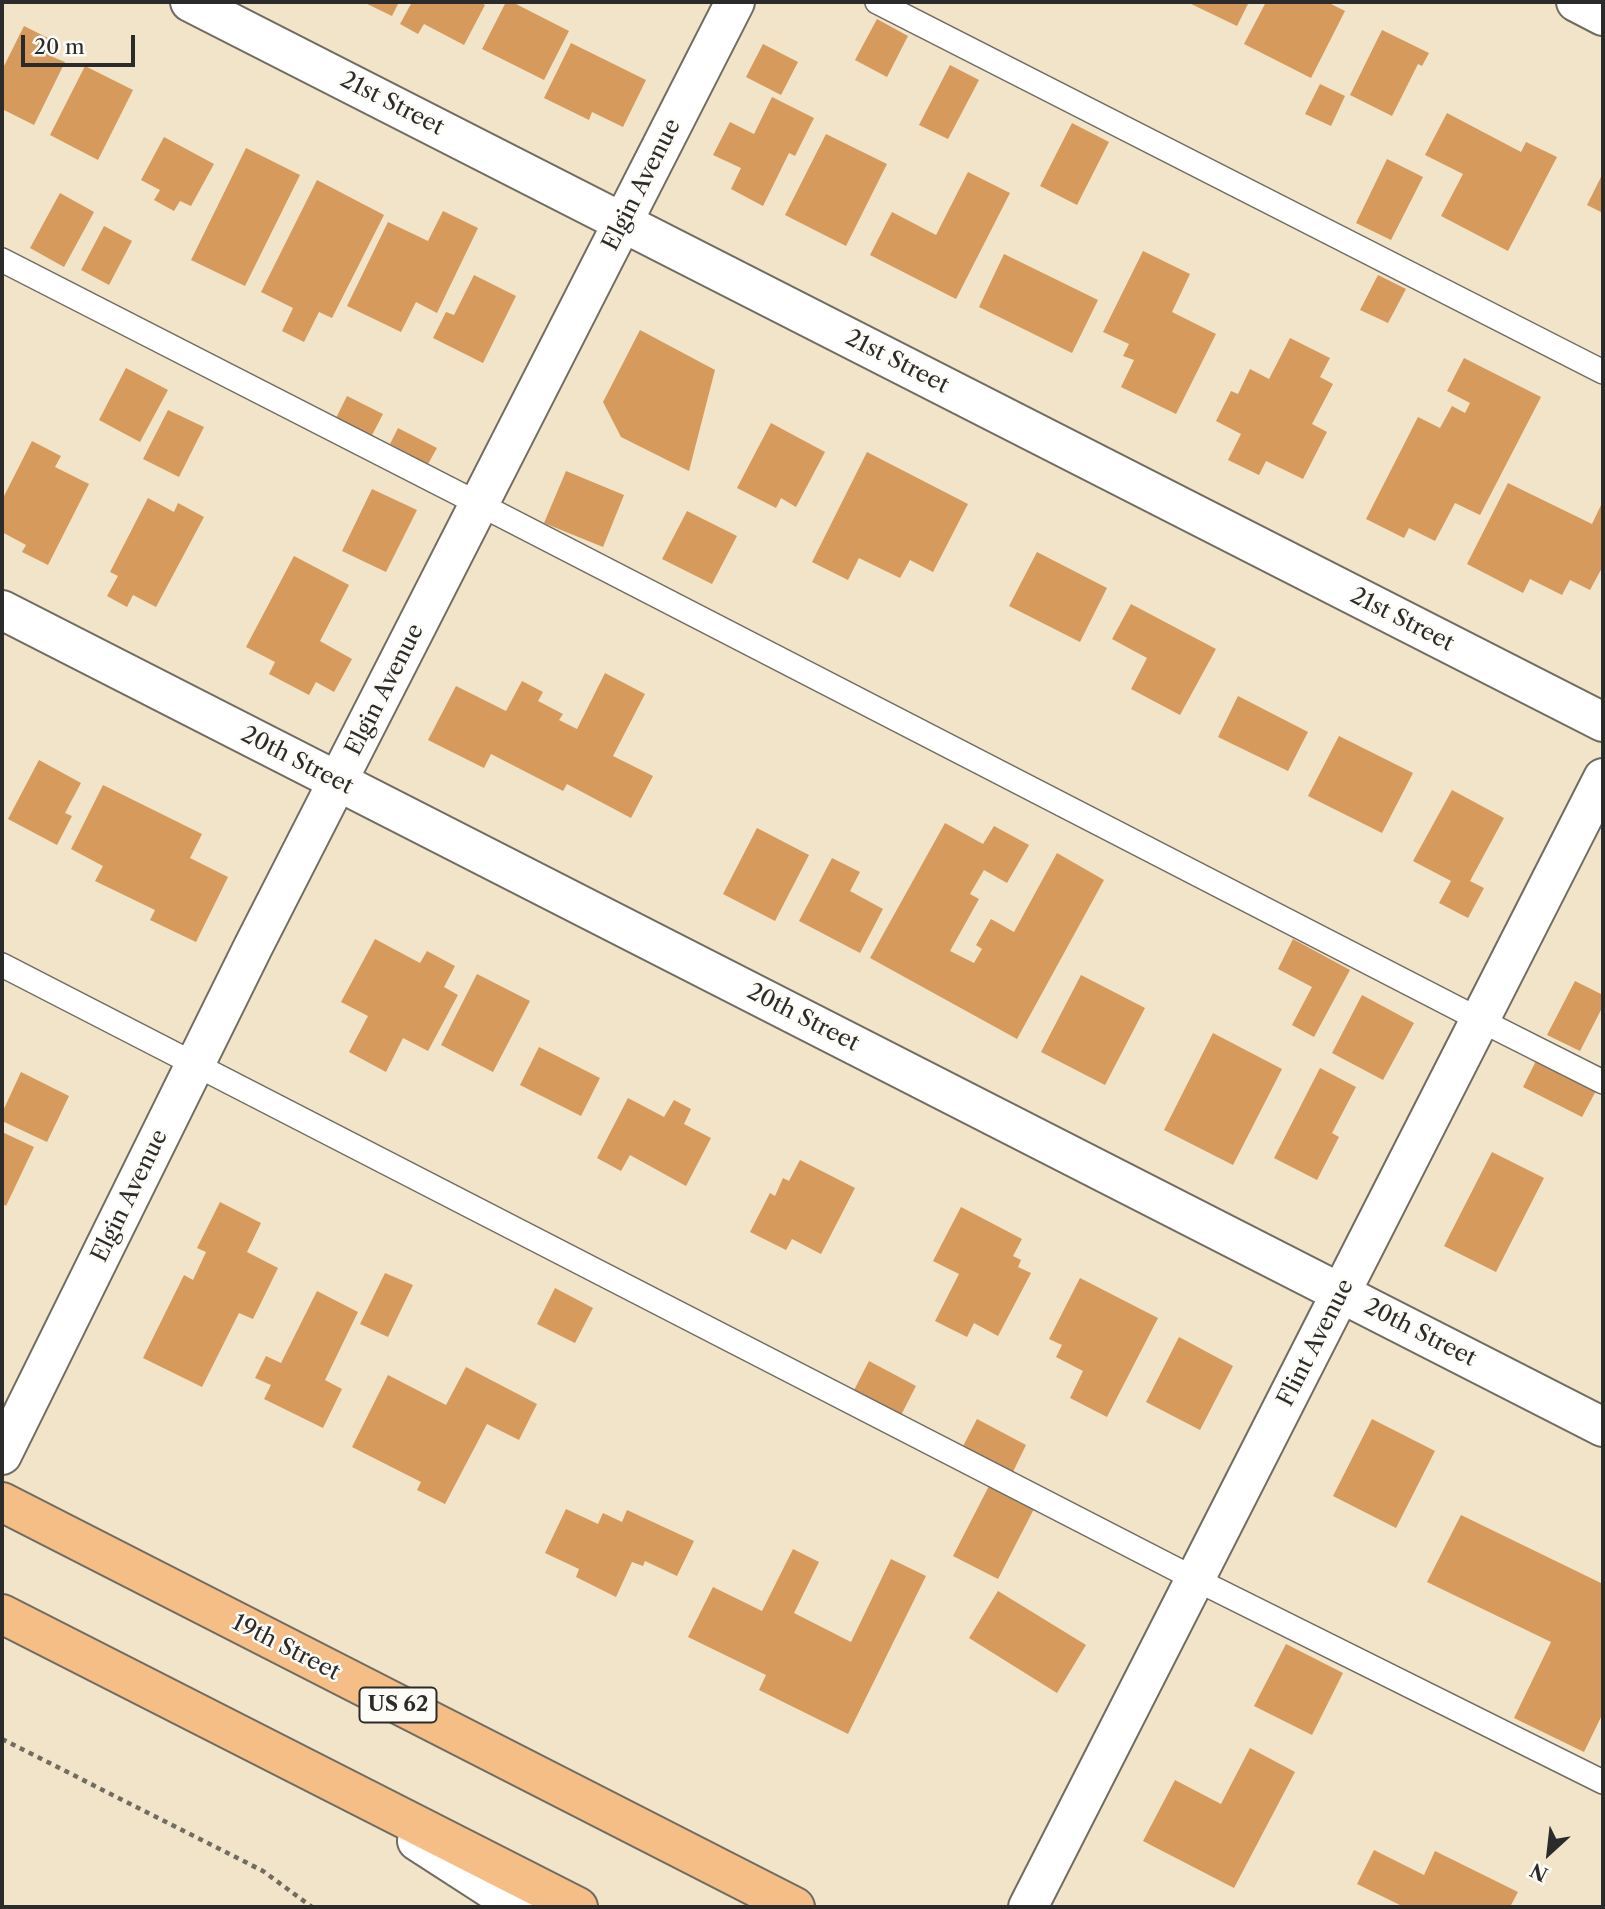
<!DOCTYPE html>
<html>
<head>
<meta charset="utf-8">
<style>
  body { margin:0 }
  #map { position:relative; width:1605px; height:1909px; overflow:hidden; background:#f2e4c8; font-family:"Libre Caslon Text",serif }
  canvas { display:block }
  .frame { position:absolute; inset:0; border:4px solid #2b2b2b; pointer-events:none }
  .north { position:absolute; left:1514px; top:1818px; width:70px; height:70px; -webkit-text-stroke:5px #fdfcf7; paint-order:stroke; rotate:207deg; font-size:19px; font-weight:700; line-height:28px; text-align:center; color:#2b2b2b }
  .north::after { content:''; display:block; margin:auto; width:24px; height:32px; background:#2b2b2b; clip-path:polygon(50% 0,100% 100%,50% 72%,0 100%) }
  .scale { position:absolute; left:21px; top:35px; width:114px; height:32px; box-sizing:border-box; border:4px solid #2b2b2b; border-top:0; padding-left:9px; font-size:21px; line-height:24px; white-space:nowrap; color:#2b2b2b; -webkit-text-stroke:5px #fdfcf7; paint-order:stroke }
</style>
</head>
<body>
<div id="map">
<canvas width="1605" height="1909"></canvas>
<div class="frame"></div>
<div class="north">N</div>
<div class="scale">20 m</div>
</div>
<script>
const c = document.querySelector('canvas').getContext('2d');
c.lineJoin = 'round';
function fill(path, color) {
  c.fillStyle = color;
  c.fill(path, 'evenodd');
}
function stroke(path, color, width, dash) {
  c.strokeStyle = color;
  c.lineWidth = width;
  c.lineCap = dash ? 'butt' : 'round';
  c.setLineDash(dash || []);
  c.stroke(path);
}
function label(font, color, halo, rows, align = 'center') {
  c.font = font + ' "Libre Caslon Text",serif';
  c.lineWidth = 5;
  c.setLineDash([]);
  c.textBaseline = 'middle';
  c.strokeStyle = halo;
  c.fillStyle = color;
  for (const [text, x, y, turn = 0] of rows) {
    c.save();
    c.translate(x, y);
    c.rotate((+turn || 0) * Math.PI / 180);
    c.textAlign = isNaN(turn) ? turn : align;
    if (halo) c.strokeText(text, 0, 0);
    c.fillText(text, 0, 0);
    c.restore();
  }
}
fill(new Path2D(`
  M363 2H399L392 16Z
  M412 2H479L485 5 464 45 424 24 418 34 400 24Z
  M506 2H512L569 31 544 80 482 49Z
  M1187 2H1249L1237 26Z
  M1266 2H1327L1345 11 1311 78 1244 44Z
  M877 19 908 36 887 77 855 60Z
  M24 26 60 44 53 57 65 62 34 125 2 109V70Z
  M1382 30 1429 53 1422 66 1418 64 1392 116 1350 95Z
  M571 43 646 80 623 127 592 112 589 120 544 98Z
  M763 44 798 62 781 95 746 77Z
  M950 65 979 80 948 139 919 125Z
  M85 66 133 90 98 160 50 135Z
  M1320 84 1345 96 1331 126 1305 114Z
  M772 97 814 118 795 156 789 153 763 206 731 189 741 168 713 155 730 122 754 134Z
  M1447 113 1521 152 1526 142 1557 157 1508 251 1441 216 1463 174 1425 155Z
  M1072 123 1109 142 1077 205 1040 186Z
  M826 134 887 164 846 246 785 215Z
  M164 137 214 164 191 206 180 201 174 211 154 200 160 190 141 180Z
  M246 148 300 175 245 286 191 260Z
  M1387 159 1423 177 1391 240 1356 223Z
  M968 172 1010 193 956 299 870 255 892 212 936 235Z
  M1603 173V213L1587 205Z
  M317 180 384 215 332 318 319 312 304 342 282 331 293 308 261 292Z
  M60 193 94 212 64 267 30 248Z
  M443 211 478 228 437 313 416 302 401 332 347 306 388 222 428 241Z
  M104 226 132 241 109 285 81 270Z
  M1143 251 1190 274 1172 312 1216 334 1176 414 1121 387 1134 360 1123 356 1129 344 1103 332Z
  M1004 254 1098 300 1072 353 979 307Z
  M474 275 516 296 483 363 433 338 446 312 454 315Z
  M1378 275 1406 289 1388 323 1360 310Z
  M640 330 715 370 689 471 621 437 603 402Z
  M1290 338 1330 358 1320 377 1333 384 1312 424 1327 432 1303 479 1266 461 1259 475 1228 460 1241 434 1216 421 1231 391 1238 394 1250 369 1269 379Z
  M1464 358 1541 397 1480 515 1455 503 1435 541 1409 528 1404 538 1366 519 1418 417 1440 428 1452 406 1465 413 1470 403 1447 391Z
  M126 368 168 390 140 442 99 420Z
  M347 396 383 414 371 437 335 420Z
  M168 410 204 427 179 477 143 459Z
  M771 423 825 452 796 507 781 498 776 508 737 488Z
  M398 428 437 448 428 464 390 444Z
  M32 441 61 456 55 467 89 484 48 565 22 552 26 545 2 532V500Z
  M867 452 968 504 933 572 910 560 900 578 859 558 848 580 812 562Z
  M566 471 624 495 603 547 544 523Z
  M1508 483 1592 524 1603 501V566L1590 590 1570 580 1562 595 1530 579 1523 593 1467 564Z
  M372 489 417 510 386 572 342 551Z
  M148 498 174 512 178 503 204 517 156 607 133 595 127 607 107 596 118 576 110 572Z
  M687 511 737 536 712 584 662 559Z
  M1037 552 1107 588 1080 642 1009 606Z
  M294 556 349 585 320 641 352 659 334 692 316 682 309 695 269 674 275 662 246 647Z
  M1131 604 1216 649 1180 715 1131 689 1147 658 1112 639Z
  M605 673 645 694 613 756 653 776 631 818 567 784 563 791 491 754 484 768 428 740 456 686 506 711 522 681 543 692 538 701 563 714 559 720 577 729Z
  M1238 696 1308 732 1288 771 1218 737Z
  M1339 736 1413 773 1382 833 1308 796Z
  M39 760 81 783 65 813 72 816 57 845 8 819Z
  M103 785 202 834 190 858 228 877 196 942 150 920 155 910 95 881 103 866 71 849Z
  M1452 790 1504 818 1470 881 1484 888 1468 918 1439 903 1451 881 1413 861Z
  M945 823 983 844 994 826 1029 845 1007 883 984 870 970 894 979 899 950 951 974 963 982 949 976 945 991 919 1014 932 1057 853 1104 880 1017 1039 870 958Z
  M757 828 809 855 775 921 723 894Z
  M832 858 860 872 850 891 883 909 860 953 799 921Z
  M375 939 420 963 427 951 455 966 444 987 458 995 428 1051 403 1038 386 1072 349 1052 368 1016 341 1002Z
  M1293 939 1350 970 1314 1037 1292 1025 1312 987 1278 969Z
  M477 974 530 1001 493 1072 441 1045Z
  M1081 975 1145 1008 1105 1085 1041 1052Z
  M1575 981 1603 995V1006L1580 1051 1547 1035Z
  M1362 995 1414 1023 1383 1080 1332 1053Z
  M1213 1033 1282 1069 1233 1165 1164 1130Z
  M539 1047 600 1078 581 1116 520 1085Z
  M1537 1059 1597 1089 1582 1117 1523 1087Z
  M1320 1068 1356 1087 1332 1133 1339 1137 1317 1180 1274 1158Z
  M21 1072 69 1096 47 1142 2 1121V1113Z
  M628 1098 664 1117 674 1100 691 1109 684 1124 711 1138 686 1186 630 1155 621 1171 597 1158Z
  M2 1132 34 1147 6 1206 2 1203Z
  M1492 1152 1544 1178 1496 1272 1444 1246Z
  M800 1160 855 1188 821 1254 792 1239 786 1250 750 1232 770 1193 775 1196 783 1178 789 1181Z
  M220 1202 261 1223 247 1252 278 1268 253 1319 239 1313 202 1387 143 1358 184 1275 193 1280 206 1252 197 1248Z
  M961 1207 1022 1239 1013 1256 1021 1260 1018 1267 1031 1273 998 1336 974 1323 967 1337 935 1321 959 1274 933 1261Z
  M385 1273 413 1285 388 1337 360 1324Z
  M1080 1278 1158 1318 1107 1417 1070 1398 1083 1371 1056 1357 1062 1345 1049 1339Z
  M555 1288 593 1308 575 1343 537 1324Z
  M317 1291 358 1312 325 1380 342 1389 323 1428 264 1399 271 1385 255 1378 266 1356 281 1363Z
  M1179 1337 1233 1366 1200 1430 1146 1402Z
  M869 1361 916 1386 898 1421 851 1396Z
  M466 1367 537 1404 519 1440 487 1424 445 1504 417 1490 421 1482 352 1447 388 1375 446 1405Z
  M977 1419 1026 1445 1010 1478 960 1452Z
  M1372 1419 1435 1451 1396 1528 1333 1496Z
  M991 1482 1036 1505 998 1579 953 1556Z
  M566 1509 598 1524 603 1513 622 1522 627 1510 694 1541 677 1576 645 1561 643 1566 632 1562 616 1597 576 1577 579 1569 545 1553Z
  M1461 1515 1603 1584V1713L1584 1752 1514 1718 1551 1642 1427 1582Z
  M793 1549 819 1562 794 1613 851 1642 891 1559 926 1576 848 1734 759 1690 766 1675 688 1637 713 1587 762 1611Z
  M998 1591 1086 1645 1057 1693 969 1638Z
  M1286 1644 1343 1673 1312 1735 1254 1706Z
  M1250 1748 1295 1772 1234 1888 1143 1841 1175 1780 1221 1804Z
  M1374 1850 1424 1875 1435 1851 1518 1892 1510 1907H1404L1357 1884Z`), '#d59a5c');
const service = new Path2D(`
  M877 2 1603 372
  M2 260 479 504 1480 1020 1603 1082
  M2 965 1195 1579 1603 1782`);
const minor = new Path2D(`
  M190 2 1603 722
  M1576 2 1603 16
  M2 610 1603 1427
  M2 1455 253 947 735 2
  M417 1841 519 1907`);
const tertiary = new Path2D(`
  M1028 1907 1603 778`);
const primary = new Path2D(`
  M2 1502 795 1907
  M2 1614 578 1907`);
stroke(service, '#716c62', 26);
stroke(minor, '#716c62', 42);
stroke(tertiary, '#716c62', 42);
stroke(primary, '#716c62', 42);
stroke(new Path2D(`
  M2 1739 263 1871 312 1907`), '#716c62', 4.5, [5, 5]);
stroke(service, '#fff', 23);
stroke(minor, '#fff', 38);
stroke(tertiary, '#fff', 38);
stroke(primary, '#f6be87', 38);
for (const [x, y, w] of [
  [398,1705,77]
]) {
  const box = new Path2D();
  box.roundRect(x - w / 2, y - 17.5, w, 35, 5);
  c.fillStyle = '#fdfcf7';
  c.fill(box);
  stroke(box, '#2b2b2b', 2);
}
label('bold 21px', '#2b2b2b', null, [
  ["US 62",398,1705]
]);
label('23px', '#2b2b2b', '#fdfcf7', [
  ["21st Street",392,104,27],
  ["Elgin Avenue",642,185,-63],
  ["21st Street",897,362,27],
  ["21st Street",1402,620,27],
  ["Elgin Avenue",385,690,-63],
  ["20th Street",297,761,27],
  ["20th Street",803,1018,27],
  ["Elgin Avenue",130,1196,-64],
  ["20th Street",1420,1333,27],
  ["Flint Avenue",1316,1343,-63],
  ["19th Street",286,1648,27]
]);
</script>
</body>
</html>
